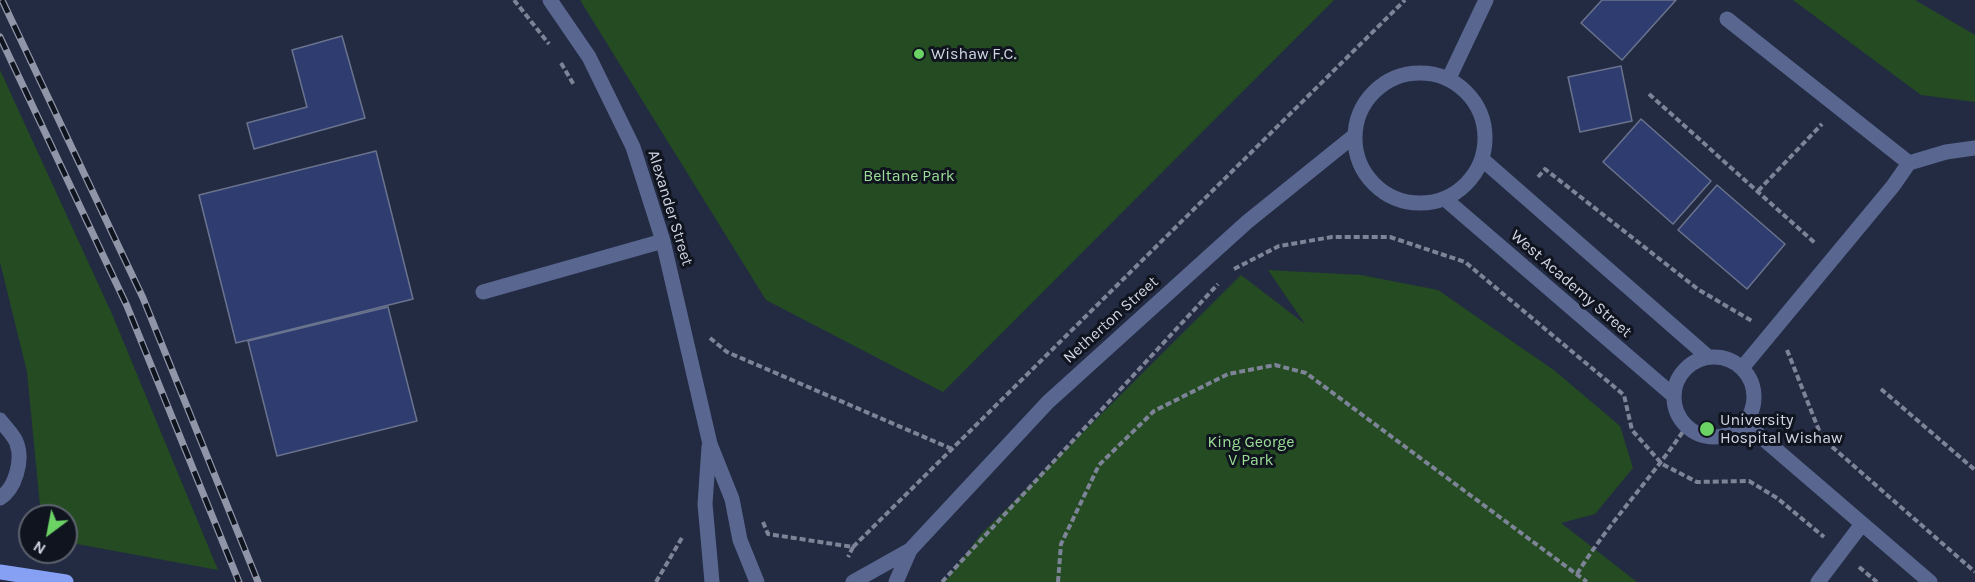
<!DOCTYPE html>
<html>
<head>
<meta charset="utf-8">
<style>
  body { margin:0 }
  #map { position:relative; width:1975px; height:582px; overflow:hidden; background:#232b42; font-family:Karla,sans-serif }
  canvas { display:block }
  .north { position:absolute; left:18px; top:504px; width:60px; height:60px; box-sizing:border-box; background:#10141e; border:2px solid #5d626e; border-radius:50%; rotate:212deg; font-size:16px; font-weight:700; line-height:24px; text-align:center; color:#d1d6e5 }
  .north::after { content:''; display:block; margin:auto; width:21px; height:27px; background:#6ad364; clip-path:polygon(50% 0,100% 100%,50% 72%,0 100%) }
</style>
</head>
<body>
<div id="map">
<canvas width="1975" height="582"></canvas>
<div class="north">N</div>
</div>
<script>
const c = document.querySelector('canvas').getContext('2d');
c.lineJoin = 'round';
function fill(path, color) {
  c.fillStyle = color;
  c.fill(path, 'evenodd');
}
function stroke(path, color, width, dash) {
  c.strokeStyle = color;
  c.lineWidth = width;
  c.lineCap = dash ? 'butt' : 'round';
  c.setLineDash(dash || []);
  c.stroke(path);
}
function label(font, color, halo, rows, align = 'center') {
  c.font = font + ' Karla,sans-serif';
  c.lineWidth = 6;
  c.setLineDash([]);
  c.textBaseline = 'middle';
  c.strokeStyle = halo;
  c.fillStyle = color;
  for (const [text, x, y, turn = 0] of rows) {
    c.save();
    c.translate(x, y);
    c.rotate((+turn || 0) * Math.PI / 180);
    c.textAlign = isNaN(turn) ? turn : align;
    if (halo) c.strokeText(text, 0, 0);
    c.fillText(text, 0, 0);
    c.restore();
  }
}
fill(new Path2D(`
  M580 0H1334L943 392 766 300Z
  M1793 0H1915L1975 35V102L1921 95Z
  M0 70 112 314 218 570 66 542V516H41L27 372 0 262Z
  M1268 270 1361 275 1438 290 1555 371 1620 426 1633 468 1595 514 1561 523 1637 582H945L981 534 1241 275 1305 324Z`), '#244b22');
const building = new Path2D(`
  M1602 0H1676L1622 60 1581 23Z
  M342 36 365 118 254 149 247 123 307 107 292 50Z
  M1621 66 1632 121 1580 132 1568 77Z
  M1641 119 1711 181 1673 224 1603 162Z
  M376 151 413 299 236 343 199 195Z
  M1717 185 1785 244 1747 289 1678 230Z
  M388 307 417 421 277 456 248 341Z`);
fill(building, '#2e3c6f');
stroke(building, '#6a738e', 1.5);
stroke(new Path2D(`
  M514 0 549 44
  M561 63 574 85
  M1649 94 1816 244
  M1538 177 1545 169 1699 290 1752 321
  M1758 191 1822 124
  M1234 269 1279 246 1332 237H1390L1465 262 1624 395 1632 430 1662 464 1697 482 1749 481 1777 498 1824 537
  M710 338 727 352 952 449
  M1787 350 1822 438 1975 572
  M1881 389 1975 470
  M763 522 768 534 853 547 848 557
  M853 547 1405 0
  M1859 567 1877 582
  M1577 574C1609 522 1652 478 1686 427
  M656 582 683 536
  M942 582 1218 284
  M1058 582 1061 544 1099 465 1154 411 1228 374 1275 365 1306 373 1587 582`), '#7e8497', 4, [6, 3]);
stroke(new Path2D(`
  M550 0 589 57 633 147 663 241 710 444 732 499 740 540 757 582
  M1727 19 1909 163
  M1355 138a65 65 0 1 1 130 0a65 65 0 1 1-130 0Z
  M1449 78 1486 0
  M1483 160 1707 356
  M1445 199 1674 396
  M483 292 663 241
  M1674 397a40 40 0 1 1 80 0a40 40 0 1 1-80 0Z
  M1742 368 1893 186 1909 163 1946 152 1975 148
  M0 420C5 427 15 436 17 444 23 461 15 489 0 498
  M1745 423 1930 582
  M709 447 705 504 712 582
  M853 582 910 550
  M896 582 910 550 1048 402 1247 222 1355 135
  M1818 582 1862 524`), '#596790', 15);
stroke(new Path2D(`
  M0 572 66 582`), '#86a0f4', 15);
const rail = new Path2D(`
  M2 0 143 298 258 582
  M0 37 127 306 239 582`);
stroke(rail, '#9096a8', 7);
stroke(rail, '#10141e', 4.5, [14]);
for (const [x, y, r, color] of [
  [919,54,6,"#6ad364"],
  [1707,429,8,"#6ad364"]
]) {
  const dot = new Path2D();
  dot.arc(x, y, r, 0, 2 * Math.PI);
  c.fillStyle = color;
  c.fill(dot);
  stroke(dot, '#10141e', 2);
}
label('16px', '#d1d6e5', '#10141e', [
  ["Wishaw F.C.",931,54],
  ["University",1720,420],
  ["Hospital Wishaw",1720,438]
], 'left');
label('16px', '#9bdd96', '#10141e', [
  ["Beltane Park",909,176],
  ["King George",1251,442],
  ["V Park",1251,460]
]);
label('16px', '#d1d6e5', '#10141e', [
  ["Alexander Street",670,208,73],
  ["West Academy Street",1571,284,41],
  ["Netherton Street",1111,320,-42]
]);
</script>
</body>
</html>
